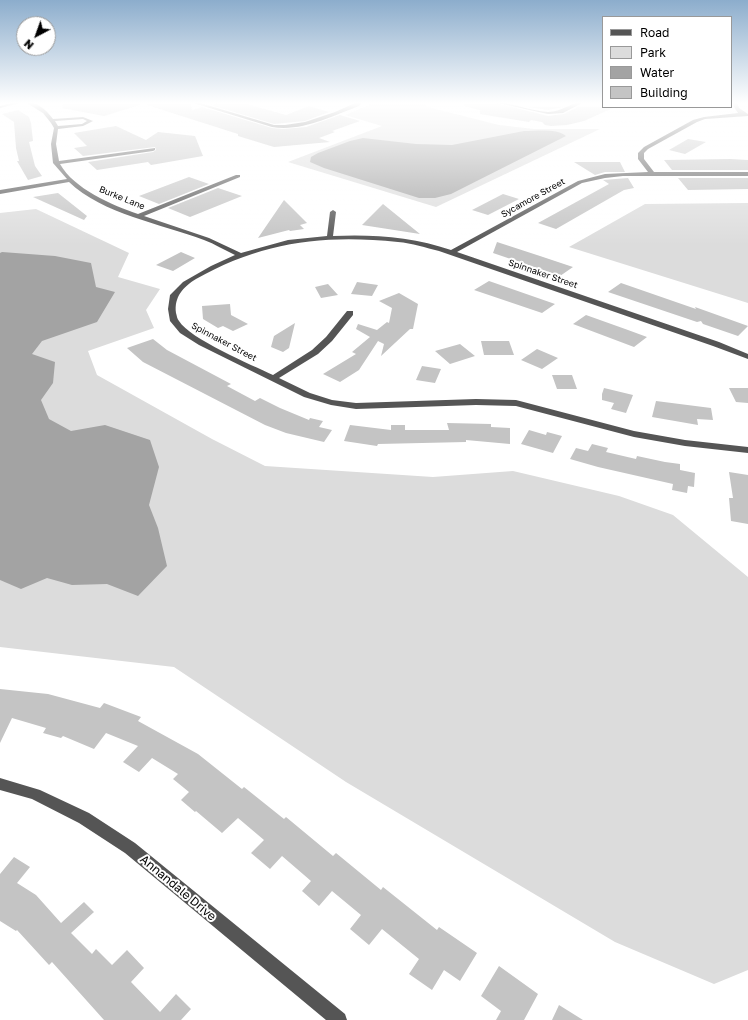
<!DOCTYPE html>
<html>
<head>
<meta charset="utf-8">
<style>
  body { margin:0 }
  #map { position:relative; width:748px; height:1020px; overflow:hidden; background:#fff; font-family:"Golos Text",sans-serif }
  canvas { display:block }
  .legend { position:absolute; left:602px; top:16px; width:130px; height:92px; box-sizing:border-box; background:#fff; border:1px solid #999; margin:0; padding:5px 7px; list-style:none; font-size:12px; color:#000 }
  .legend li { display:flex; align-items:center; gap:8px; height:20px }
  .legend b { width:20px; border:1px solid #999 }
  .north { position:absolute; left:16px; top:16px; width:40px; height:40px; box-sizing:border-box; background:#fff; border:1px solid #999; border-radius:50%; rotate:221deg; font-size:11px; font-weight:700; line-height:16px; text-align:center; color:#000 }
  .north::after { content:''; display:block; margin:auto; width:14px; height:18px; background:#000; clip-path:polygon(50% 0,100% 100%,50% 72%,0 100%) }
</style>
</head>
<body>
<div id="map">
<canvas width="748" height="1020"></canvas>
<ul class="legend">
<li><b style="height:5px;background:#555"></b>Road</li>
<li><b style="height:11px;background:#dcdcdc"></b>Park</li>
<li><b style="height:11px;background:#a3a3a3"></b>Water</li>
<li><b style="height:11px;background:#c4c4c4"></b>Building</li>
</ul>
<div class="north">N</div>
</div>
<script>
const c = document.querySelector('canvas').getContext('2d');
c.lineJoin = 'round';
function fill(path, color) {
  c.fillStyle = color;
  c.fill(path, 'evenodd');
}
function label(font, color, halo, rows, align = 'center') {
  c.font = font + ' "Golos Text",sans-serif';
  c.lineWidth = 4;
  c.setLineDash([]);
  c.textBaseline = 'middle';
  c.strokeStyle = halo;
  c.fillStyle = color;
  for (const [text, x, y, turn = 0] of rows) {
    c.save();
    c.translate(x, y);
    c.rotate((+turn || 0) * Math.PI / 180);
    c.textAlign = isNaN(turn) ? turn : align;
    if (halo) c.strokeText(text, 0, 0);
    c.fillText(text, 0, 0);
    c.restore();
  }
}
fill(new Path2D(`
  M370 102H418L432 108 499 125 534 129H600L436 207 288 162 382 126 345 115 369 105Z
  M748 203V303L569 247 645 204Z
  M36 209 129 253 118 277 160 289 146 310 154 328 88 351 97 375 212 439 265 466 433 477 513 471 619 496 673 515 748 577V970L714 984 615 942 346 782 174 667 0 647V213Z`), '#dcdcdc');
fill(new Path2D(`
  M524 131C536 131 557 128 566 136L451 194 435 198H419L324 168 310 162 311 157 318 153 350 141 363 138 416 144 452 145Z
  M2 252 55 256 91 263 96 287 115 292 97 322 42 341 32 354 55 362 53 383 41 400 49 419 71 431 105 425 150 440 159 467 149 505 158 528 167 566 138 596 107 584 72 585 47 578 21 589 0 580V253Z`), '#a3a3a3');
fill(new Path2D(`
  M63 102H140V105L104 116 62 108Z
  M147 102H189L191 104 192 110 202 107 272 128 283 129 306 127 340 115 360 121 332 131 335 132 319 138 330 142 274 147 238 136V134L147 105Z
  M221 102H240L286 115 309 106 329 112 305 121 274 124 211 105Z
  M465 102H492L548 116 564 114 578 107H615L584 121 567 125 551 126 545 125 542 122 531 120 529 122 480 114V110L464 106Z
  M528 107H563L548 110Z
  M18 110 29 117 31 123 33 141 29 142 35 166 42 176 28 180 17 161H19L16 148 14 122 2 114Z
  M116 126 146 140 158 132 195 136 203 156 151 165 148 162 97 170 88 162 153 152 156 150 155 147 83 156 74 148 87 146 74 133Z
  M688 139 706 142 685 154 669 150Z
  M730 159 748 160V170H672L664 160Z
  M574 162H620L625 172H605L595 175Z
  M189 177 209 184 159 204 139 196Z
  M628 178 634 188 624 190 556 229 538 223 609 184 603 180Z
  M678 178H748V189L688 190Z
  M218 188 242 196 190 217 168 208Z
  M58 193 87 216 84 220 33 197Z
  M503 194 519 199 488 215 472 210Z
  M284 200 307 223 300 225 304 229 290 231 289 230 258 238Z
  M383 204 420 234 362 225Z
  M497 242 540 256 573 267 560 276 552 273 493 253Z
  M181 252 195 258 173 271 156 265Z
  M489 281 555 304 542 313 474 290Z
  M357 282 378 285 372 296 351 294Z
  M621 283 696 309 695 307 748 326 738 336 703 324 701 321 697 322 608 292Z
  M328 284 338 295 321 298 315 287Z
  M399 293 418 304 413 329H410L381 356 384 344 378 341 359 370 340 382 323 374 356 354 352 352 370 337 356 329 358 324 377 330 387 322 389 323 392 308 379 301Z
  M230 304 231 315 248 324 233 331 223 326 218 328 203 319 202 306Z
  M586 315 628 330 647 337 634 347 573 324Z
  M295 323 289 348 283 352 271 347 274 336Z
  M153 339 167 350 231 384 227 386 255 401 260 398 280 408 309 420 310 418 323 421 319 427 332 430 324 442 286 433 265 425 143 362 127 348Z
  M481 341H509L514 355H484Z
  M460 344 475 356 450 364 435 351Z
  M537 349 558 358 542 369 521 360Z
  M422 366 441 369 435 383 416 380Z
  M552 375H572L577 389H557Z
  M604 388 633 395 626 413 611 409 614 403 602 400V394Z
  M729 388H748V403L736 402Z
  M656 401 711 408 713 420 697 419 698 425 652 417Z
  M447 423 491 424V427L510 428V444L466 440V442L378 444 377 446 344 441 350 425 391 430V425H405V430H449Z
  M529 430 546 435 547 432 562 436 553 453 521 444Z
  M592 444 608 448 606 452 636 459 637 456 665 462 680 464V470L695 473 694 487 688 486 687 493 672 490 673 484 598 467 570 459 576 448 588 451Z
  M729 472 748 475V524L731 521 729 498H733Z
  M0 689 48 694 100 708 104 703 141 717 138 721 198 754 242 789 244 787 284 819 286 817 333 856 336 853 381 890 383 887 437 930 439 927 477 953 460 981 444 970 432 990 409 974 419 959 382 929 369 945 350 929 361 915 332 891 319 906 302 891 311 881 282 856 270 869 251 853 264 840 238 818 222 833 196 811 195 812 181 800 189 792 173 779 178 774 152 758 139 772 123 762 138 746 106 733 94 749 63 736 61 738 43 733 46 728 12 718 0 743Z
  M14 857 30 867 17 883 36 895 61 923 84 902 94 912 71 933 92 954 96 949 112 965 127 950 144 968 131 982 160 1012 176 994 191 1009 181 1020H104L52 962 49 965 17 930 16 931 0 921V874Z
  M499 966 538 994 524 1020H496L501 1011 481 996Z
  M559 1005 583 1020H552Z`), '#c4c4c4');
fill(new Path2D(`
  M16 102H24L0 108V106Z
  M25 102C37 102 46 109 53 119L83 117 93 121 83 126 58 129 56 144 59 161 155 148V150L153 151 60 164C74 189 112 205 138 214L236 175H240V177L144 216 209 238 241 253 288 240 327 236 330 212 333 210 336 212 333 236C372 234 414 237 451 250L578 181 605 174 648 172 638 159V153L644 147 693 120 704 117 738 113 734 107 733 102H737L739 108 748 114V116L705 119 697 122 648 149 644 153V159L654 172H748V176H623L605 178 582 183 457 252 719 342 748 354V359L713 346 439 251C426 248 412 243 398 242 324 234 261 242 196 279 183 287 174 297 176 313 177 316 177 319 179 321 190 339 252 365 273 375L312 350 326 337 347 311H353V315L332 341 318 354 279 378 310 393 332 400 356 403 476 399 516 400 634 431 685 440 748 447V453L685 446 634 437 516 406 476 405 356 409 331 405 304 397 199 345 180 333 170 321 168 309 170 295 183 282 211 266 235 255C224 250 215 244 204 240 162 224 102 214 69 182L0 194V190L67 179 53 163 51 144 54 128 51 123 43 113ZM83 119 87 121 82 124 58 126 55 121Z
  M190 102H197L274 125H285L305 122 335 112 357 102H362L359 106C332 116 302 132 272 127Z
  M493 102C512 102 530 111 548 112 562 112 571 102 584 102L563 113 548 114Z
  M0 778 40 790 89 813 135 843 345 1014 347 1020H326L125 853 79 823 32 799 0 790Z`), '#555');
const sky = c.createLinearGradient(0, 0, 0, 245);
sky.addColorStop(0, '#8cadcc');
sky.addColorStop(0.42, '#fff');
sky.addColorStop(1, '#ffffff00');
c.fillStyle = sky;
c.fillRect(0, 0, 748, 245);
label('9px', '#000', '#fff', [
  ["Burke Lane",122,198,22],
  ["Sycamore Street",533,198,-29],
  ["Spinnaker Street",543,274,19],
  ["Spinnaker Street",224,342,28]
]);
label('12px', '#000', '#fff', [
  ["Annandale Drive",178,888,40]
]);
</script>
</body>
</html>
